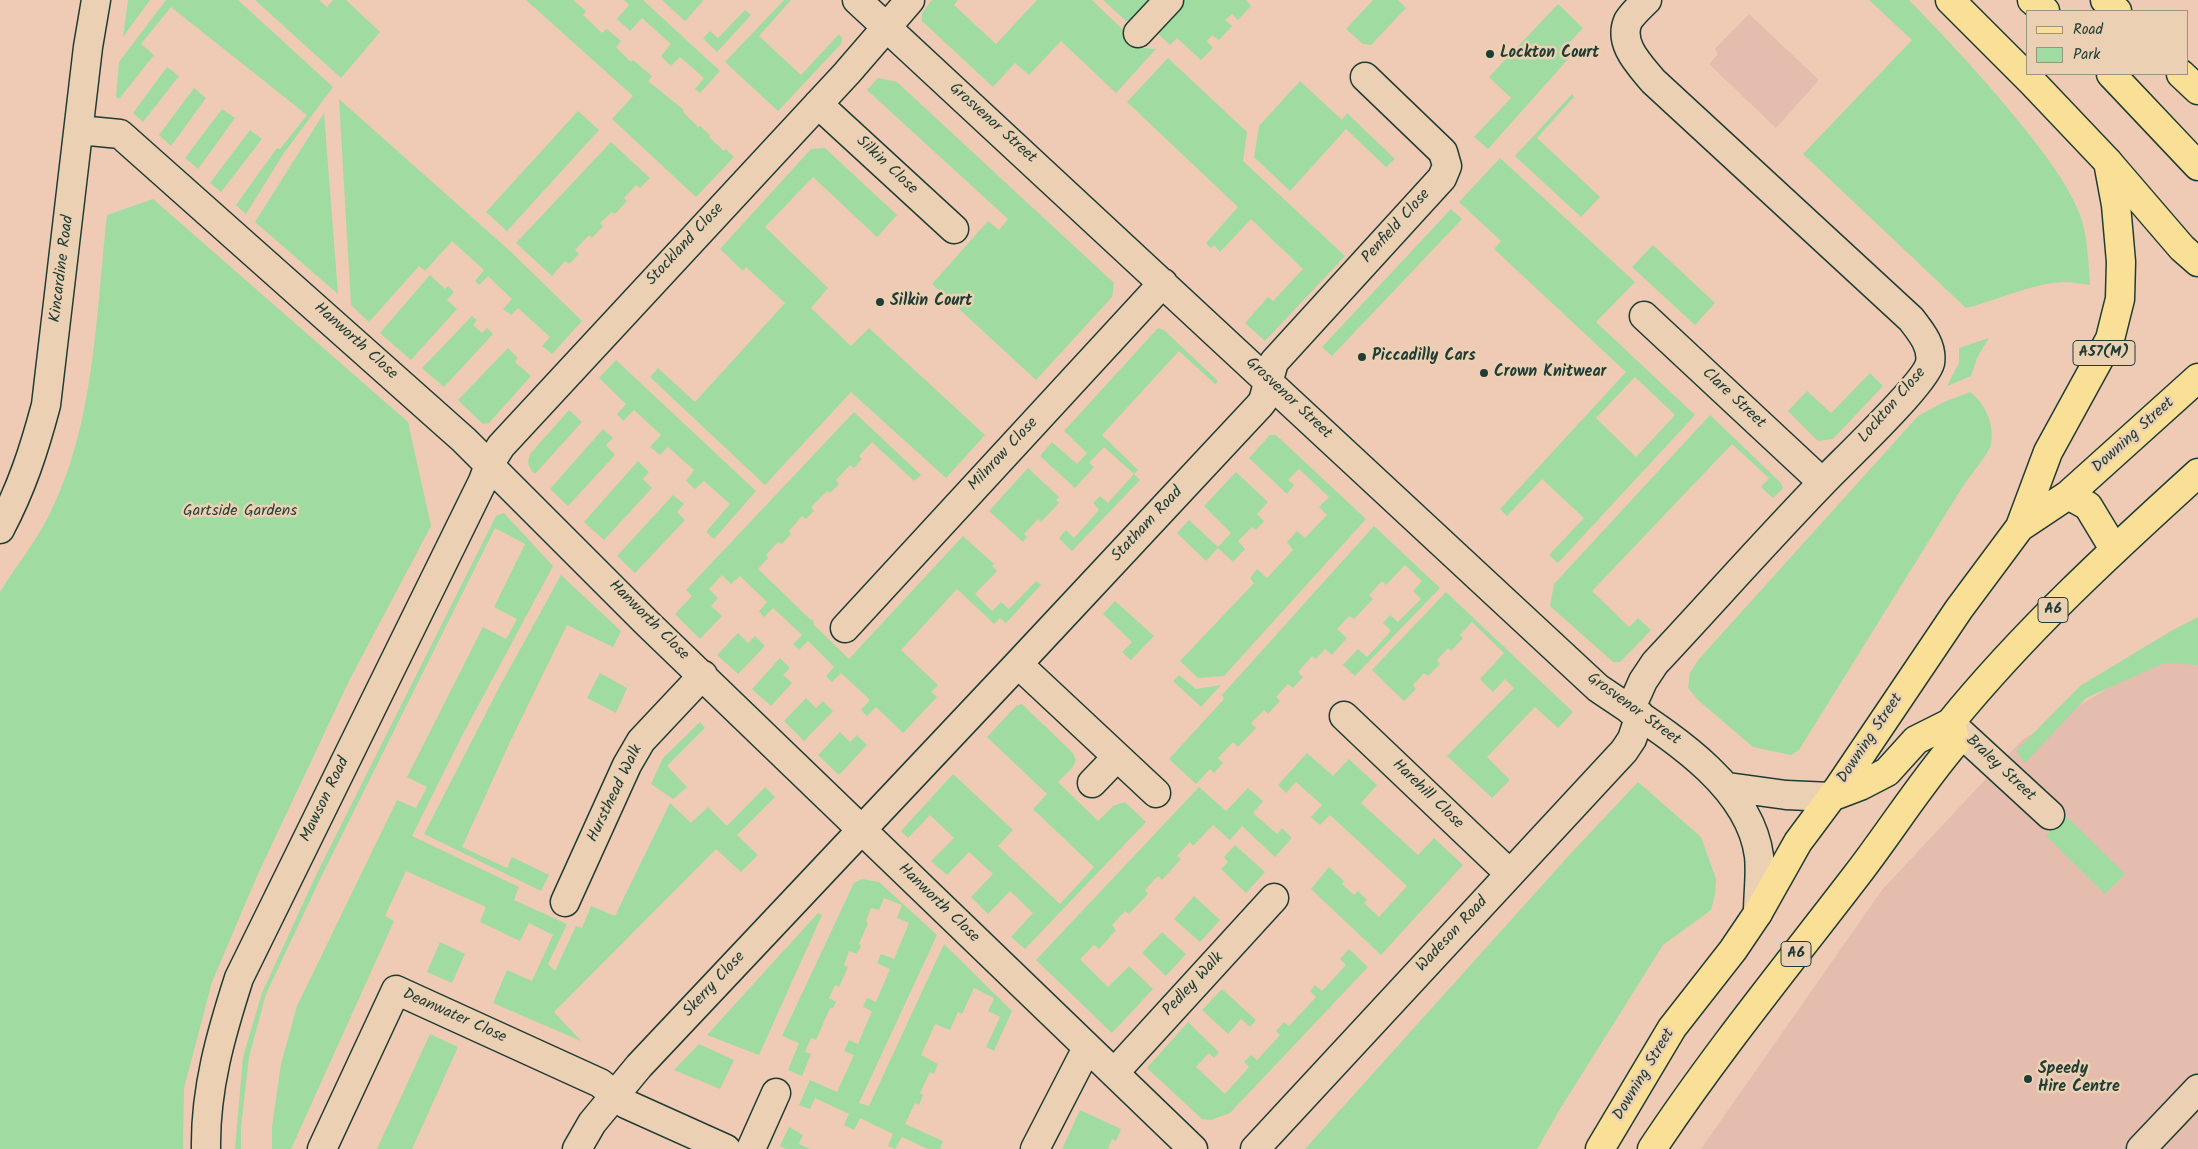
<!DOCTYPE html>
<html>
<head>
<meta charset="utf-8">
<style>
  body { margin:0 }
  #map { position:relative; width:2198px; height:1149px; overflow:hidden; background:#efcab4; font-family:Kalam,sans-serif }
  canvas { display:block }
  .legend { position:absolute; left:2026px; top:10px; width:162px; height:65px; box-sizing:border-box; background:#ecd0b3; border:1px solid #9a9580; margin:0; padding:6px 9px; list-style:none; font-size:15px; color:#1f3d34 }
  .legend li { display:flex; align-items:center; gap:10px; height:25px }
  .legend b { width:25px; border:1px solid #9a9580 }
</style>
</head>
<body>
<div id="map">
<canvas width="2198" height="1149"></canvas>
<ul class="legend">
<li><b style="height:6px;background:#fadf96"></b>Road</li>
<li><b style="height:14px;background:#a0dca2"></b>Park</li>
</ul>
</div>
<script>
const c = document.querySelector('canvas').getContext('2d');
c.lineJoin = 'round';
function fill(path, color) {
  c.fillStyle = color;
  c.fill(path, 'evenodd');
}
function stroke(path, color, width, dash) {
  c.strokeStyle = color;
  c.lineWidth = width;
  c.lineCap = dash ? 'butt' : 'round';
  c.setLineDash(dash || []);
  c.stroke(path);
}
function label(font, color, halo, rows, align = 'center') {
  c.font = font + ' Kalam,sans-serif';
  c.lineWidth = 5;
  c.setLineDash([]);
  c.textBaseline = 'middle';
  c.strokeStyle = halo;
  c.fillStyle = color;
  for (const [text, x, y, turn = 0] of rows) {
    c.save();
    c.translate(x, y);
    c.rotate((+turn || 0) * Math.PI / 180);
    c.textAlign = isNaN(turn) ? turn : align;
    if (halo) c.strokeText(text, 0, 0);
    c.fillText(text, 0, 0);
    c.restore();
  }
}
fill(new Path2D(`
  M1749 14 1819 80 1776 128 1709 64 1718 54 1715 49Z
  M2198 634V1149H1701L1882 890 2022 740Z`), '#e4bdae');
fill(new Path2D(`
  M128 0H150L123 37Z
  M166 0H238L333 87 284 153 246 214 236 205 277 148 280 149 307 115 171 7 141 44 154 55 119 99 116 97 119 62Z
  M255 0H319L327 7 333 0H346L380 32 341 78Z
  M526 0H573L586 11 583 15 602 33 607 29 621 41 616 47 631 62 633 60 652 76 648 81 684 110 683 112 698 127 700 126 710 135 709 137 724 151 726 149 734 157 696 197 612 119 633 96Z
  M624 0H643L720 71 700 93 695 89 704 78 680 57 671 66 661 56 671 44 642 18 630 31 617 19 629 5Z
  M662 0H702L703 1 685 21Z
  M784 0H791L759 36 801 75 839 34 842 38 841 44 778 111 725 62Z
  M932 0H958L954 5 996 44 1037 0H1092L1142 48 1156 49 1116 93 1061 41 1029 75 1015 63 993 87 922 21V13Z
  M1103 0H1154L1138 19 1126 21Z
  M1183 0H1246L1251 6 1238 20 1232 14 1225 20 1232 26 1219 40 1212 35 1207 41 1213 48 1201 60 1177 38 1170 45 1154 30Z
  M1373 0H1398L1406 8 1371 45 1363 44 1346 29Z
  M1869 0H1909C1949 41 1988 83 2024 128 2044 153 2065 180 2078 210 2088 233 2088 261 2090 285 2082 284 2072 282 2063 282 2031 284 1998 300 1966 308L1803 154 1912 40Z
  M1558 4 1583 28 1568 44 1569 58 1488 149 1474 137 1511 98 1489 77Z
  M745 10 751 15 717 52 703 38 710 31 718 38Z
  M1168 58 1247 132 1243 161 1345 256 1265 341 1245 323 1268 297 1273 301 1303 269 1251 219 1220 252 1214 245 1211 248 1206 243 1238 207 1127 102Z
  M167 67 179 76 143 122 133 113Z
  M878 78 897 82 1114 283 1112 297 1036 380 932 284 988 221 999 230 1008 219 867 90Z
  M1300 81 1342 120 1347 113 1395 159 1386 167 1346 129 1290 191 1254 157 1259 126Z
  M194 88 206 98 171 146 159 135Z
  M1572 94 1574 97 1537 138 1600 197 1581 217 1515 156Z
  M339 99 510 251 582 321 552 354 542 346 550 337 518 308 511 315 503 309 512 299 488 276 479 285 475 281 484 270 452 241 425 271 419 266 369 322 351 305Z
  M222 109 235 118 198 169 185 158Z
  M578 111 599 130 507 231 486 212Z
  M324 113 338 294 255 222Z
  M250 130 262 139 221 192 210 183Z
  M611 142 650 178 640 188 636 185 624 198 627 201 615 214 612 212 600 223 603 226 592 238 589 235 575 250 579 254 569 264 565 261 552 276 516 243Z
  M825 148 897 215 877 237 813 177 765 227 828 288 811 308 851 346 869 328 985 435 946 478 851 392 765 485 650 377 658 368 695 402 785 303 746 267 743 271 720 249 811 149Z
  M1500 158 1635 282 1596 322 1695 415 1558 563 1549 555 1584 518 1542 479 1507 516 1500 509 1626 372 1494 249 1501 241 1459 202ZM1635 377 1675 415 1636 457 1596 418Z
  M153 199 408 422 431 526 349 681 257 876 212 982 184 1088 183 1149H0V592C16 566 36 542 49 515 95 426 96 313 107 215Z
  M1451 209 1462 219 1332 356 1322 347Z
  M1653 245 1715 303 1695 325 1632 267Z
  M430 275 445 289 448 286 454 292 447 300 457 309 411 360 380 333Z
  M472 316 477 320 473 325 482 333 487 328 493 334 444 387 422 368Z
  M1158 328 1164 330 1218 381 1215 384 1179 351 1102 435 1138 470 1134 474 1140 480 1072 551 1059 538 1066 530 1074 538 1099 510 1093 503 1100 496 1108 503 1134 474 1104 447 1089 463 1094 467 1075 488 1040 456 1052 442 1077 464 1087 453 1064 431Z
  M1989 338 1977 358 1971 376 1947 386 1959 363V348Z
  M508 348 518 358 515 362 531 376 489 423 483 424 458 400Z
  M616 360 756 491 714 539 706 532 730 504 704 481 695 489 686 481 694 470 668 447 660 455 650 447 661 435 634 410 623 421 617 414 626 404 599 378Z
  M1870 373 1883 386 1833 439 1818 441 1788 411 1807 391 1831 413Z
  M1970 392C1985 403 1995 425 1991 444 1990 452 1969 477 1963 486L1799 750 1791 755 1753 747 1698 700 1688 688 1690 673 1699 659 1918 416 1944 402Z
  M569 410 582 422 535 474C528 467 527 463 530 454Z
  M854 412 921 475 914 481 872 442 859 456 862 459 854 468 850 465 836 480 839 484 830 493 827 491 811 507 814 511 806 519 802 516 789 531 791 534 782 544 778 542 766 555 768 558 758 569 810 619 813 620 814 625 849 659 963 536 994 564 992 566 997 571 975 594 992 611 1001 602 1009 609 1036 581 1041 585 1006 623 1000 618 994 624 957 589 901 650 938 685 931 692 937 697 903 733 876 707 867 716 861 710 870 700 841 673 832 682 826 676 834 667 808 641 799 650 793 644 802 635 773 608 764 617 759 611 767 602 740 576 731 584 722 575 709 589 718 598 711 606 722 616 700 639 675 614 692 596 686 590Z
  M1710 415 1781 483 1783 488 1773 498 1761 487 1769 478 1732 444 1592 591 1629 627 1638 618 1651 630 1624 658 1620 662H1613L1550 606 1554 584Z
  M603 429 613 438 606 445 615 455 568 506 550 489Z
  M1270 435H1276L1366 519 1224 676 1198 678 1180 661 1254 583 1250 578 1257 569 1267 578 1293 550 1287 542 1297 531 1305 538 1327 515 1319 507 1329 497 1299 469 1288 480 1294 485 1287 494 1249 458Z
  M638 461 649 472 643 479 652 488 604 540 584 522Z
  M1028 468 1059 497 1056 500 1059 503 1041 522 1038 519 1024 534 1027 537 1023 542 989 511Z
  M1236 472 1268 502 1257 514 1264 521 1256 530 1252 527 1238 541 1245 549 1233 562 1218 548 1206 561 1177 533 1189 520 1218 547 1231 533 1204 506Z
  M673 495 684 504 677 512 685 520 635 573 617 556Z
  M504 513 553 566 463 734 412 836 519 887 514 900 567 924 548 964 555 971 576 926 582 928 591 906 615 916 670 803 691 823 708 807 727 826 765 787 775 797 737 835 758 855 741 872 716 849 554 1012 581 1041 493 1003 507 970 532 981 553 935 529 923 520 941 480 922 486 907 406 871 385 916 394 921 291 1149H272V1127L281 1064 297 1006 397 800 416 808 427 787 407 777 483 627 506 639 517 619 494 607 525 544 495 528 322 875 266 994 249 1057 241 1127V1149H235L243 1057 262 993 317 873 496 516Z
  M1374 526 1440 588 1355 676 1343 665 1358 649 1367 657 1391 631 1383 623 1390 615 1398 622 1421 599 1413 591 1422 581 1405 565 1386 585 1382 581 1369 595 1373 599 1354 619 1349 616 1337 629 1347 638 1332 655 1325 649 1316 659 1312 656 1298 672 1303 677 1293 688 1288 684 1276 697 1280 701 1268 714 1264 710 1251 723 1256 728 1238 747 1233 742 1218 758 1223 763 1214 773 1210 769 1196 784 1169 759 1224 699 1222 695Z
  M561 575 621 631 613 647 567 625 510 742 462 847 507 868 512 857 549 875 541 891 424 834 501 684Z
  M1446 592 1573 712 1558 728 1535 707 1487 757 1510 780 1492 798 1447 756 1514 688 1505 679 1493 692 1480 679 1504 653 1472 622 1460 635 1463 638 1451 651 1448 648 1437 660 1440 664 1428 676 1424 673 1413 685 1416 689 1404 701 1372 670Z
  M1115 601 1154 636 1131 660 1122 652 1132 642 1103 614Z
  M2198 617V665L2164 663 2086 698 2025 763 2016 751 2080 686 2171 631Z
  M738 633 748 643 755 636 765 646 738 674 717 655Z
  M780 658 790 668 783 675 792 683 771 706 752 689Z
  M600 673 627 688 616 713 587 698Z
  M1179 675 1196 689 1221 685 1201 707 1173 681Z
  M806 698 816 708 823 701 833 711 804 741 784 721Z
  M1022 704 1073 753 1076 760 1073 767 1058 782 1098 821 1113 806 1125 802 1146 822 1025 949 1011 937 1033 913 1010 891 988 914 971 897 993 874 969 852 947 875 931 861 954 838 930 815 908 838 901 831 953 774 1013 830 998 846 1060 904 1094 867 1033 809 1047 794 987 737 1016 706Z
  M700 722 705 728 667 766 687 787 673 799 651 784 663 758Z
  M840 732 850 742 857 735 867 745 839 775 818 755Z
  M1307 753 1333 776 1349 759 1377 785 1361 803 1418 855 1434 838 1463 865 1381 955 1311 889 1329 867 1344 881 1342 884 1354 895 1358 891 1367 900 1364 903 1379 917 1407 886 1330 815 1320 825 1311 817 1322 805 1296 782 1286 793 1278 785Z
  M1638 782 1701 837 1716 879 1715 895 1711 910 1663 945 1560 1109 1537 1149H1305L1573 851Z
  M1199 787 1226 811 1248 788 1263 801 1253 813 1277 834 1282 828 1292 838 1275 857 1242 826 1230 840 1213 825 1193 846 1190 842 1177 856 1181 859 1162 880 1158 876 1145 890 1148 894 1129 914 1125 911 1112 925 1116 930 1099 949 1094 945 1080 959 1108 987 1129 966 1153 989 1112 1033 1036 960Z
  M2065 815 2125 874 2105 894 2046 836Z
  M1235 845 1265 872 1246 893 1221 869 1228 862 1224 857Z
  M862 879 879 882 937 935 859 1103 869 1106 944 944 1012 1011 994 1051 986 1047 1000 1017 988 1011 994 998 974 988 962 1014 958 1012 950 1030 935 1024 921 1055 938 1064 934 1074 930 1072 920 1093 923 1095 919 1105 915 1103 905 1124 943 1141 940 1149H928L902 1137 895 1149 888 1146 893 1134 860 1118 854 1130 844 1125 849 1114 815 1098 810 1109 799 1105 810 1080 837 1092 854 1055 844 1051 849 1040 858 1044 872 1011 863 1007 867 998 876 1002 890 969 877 963 881 954 894 959 909 923 897 918 902 905 884 898 879 910 871 908 866 921 868 923 859 944 861 946 857 954 849 951 844 965 848 967 839 987 835 985 829 998 836 1002 833 1008H830L816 1040 811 1038 805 1052 811 1054 802 1076 788 1070 799 1043 782 1036 854 883Z
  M1194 896 1220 920 1200 942 1174 919Z
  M818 913 822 915 759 1055 707 1035Z
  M1162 932 1186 954 1166 976 1142 953Z
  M440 942 465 954 452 983 427 972Z
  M1349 949 1368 967 1230 1113 1211 1120 1202 1119 1147 1068 1188 1022 1219 1052 1214 1058 1209 1053 1196 1067 1225 1094 1249 1067 1244 1062 1251 1055 1257 1060 1280 1035 1276 1031 1284 1022 1289 1026 1316 997 1310 991 1315 985 1322 991 1346 965 1340 959Z
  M1222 989 1256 1020 1250 1027 1241 1019 1228 1034 1202 1010Z
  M430 1034 458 1047 412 1149H377Z
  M699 1044 734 1060 720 1089 674 1070Z
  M1080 1110 1121 1129 1116 1141 1112 1139 1108 1149H1062Z
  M789 1127 803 1135 799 1144 810 1149H786L780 1146Z`), '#a0dca2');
const minor = new Path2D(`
  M857 0 1598 688C1656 728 1749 779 1759 856 1761 874 1758 894 1758 913
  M1138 33 1169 0
  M818 104 954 229
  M79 130 120 134 464 440 647 623 1193 1149
  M1644 316 1822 482
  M0 529C22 487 34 450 46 405L88 47 96 0
  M845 628 1163 283
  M1018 664 1156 793
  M1630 710 1643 681 1655 663C1711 603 1766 541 1823 482 1842 462 1925 384 1930 363 1933 346 1921 332 1911 319L1653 81C1640 65 1618 44 1628 21 1632 14 1641 6 1647 0
  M1344 716 1510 874
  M1950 723 2050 815
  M1092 783 1117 757
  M1728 787 1786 795 1831 797
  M565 902 627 765 641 741 703 675
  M1114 1073 1274 898
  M206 1149C205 1089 221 1034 239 978L483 481 489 465 501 446 847 73 910 0
  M322 1149 396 990 600 1083 626 1104 726 1149
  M577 1149 592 1123 639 1066 1018 664 1259 406 1263 401 1274 362 1442 178 1447 166 1443 152 1365 77
  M751 1149 776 1093
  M1035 1149 1087 1048
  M1255 1149 1624 751 1632 739 1640 715
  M2141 1149 2198 1089`);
const major = new Path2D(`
  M2108 162 2182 248 2198 262`);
const highway = new Path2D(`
  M1950 0 2033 83 2108 162 2116 205 2121 262 2120 299 2110 339 2048 452 2020 527
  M2032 0 2045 11
  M2105 0 2117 11
  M2111 74 2198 166
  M2181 74 2198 90
  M2068 495 2088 506 2114 549
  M1831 797 1860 786 1887 772 1916 740 1950 723
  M1600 1149 1672 1028 1733 950 1758 913 1798 842 1839 787 1959 609 2020 527 2068 495 2198 378
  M1652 1149C1715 1054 1787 966 1856 876 1890 832 1920 784 1956 742L1950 723C2024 632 2111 552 2198 473`);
stroke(minor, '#1f3d34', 31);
stroke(major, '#1f3d34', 31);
stroke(highway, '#1f3d34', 31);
stroke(minor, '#ecd0b3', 28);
stroke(major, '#fadf96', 28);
stroke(highway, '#fadf96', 28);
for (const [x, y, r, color] of [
  [1490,54,5,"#1f3d34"],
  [880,302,5,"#1f3d34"],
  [1362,357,5,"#1f3d34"],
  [1484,373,5,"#1f3d34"],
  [2028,1079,5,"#1f3d34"]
]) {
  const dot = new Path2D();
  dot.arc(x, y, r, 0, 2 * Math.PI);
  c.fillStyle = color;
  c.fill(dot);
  stroke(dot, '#ecd0b3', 2);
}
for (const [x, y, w] of [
  [2104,353,62],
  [2053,610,30],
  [1796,954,30]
]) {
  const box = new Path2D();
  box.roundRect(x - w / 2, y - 12.5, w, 25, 4);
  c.fillStyle = '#ecd0b3';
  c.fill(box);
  stroke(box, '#1f3d34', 1);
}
label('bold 15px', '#1f3d34', null, [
  ["A57(M)",2104,353],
  ["A6",2053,610],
  ["A6",1796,954]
]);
label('bold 16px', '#1f3d34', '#ecd0b3', [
  ["Lockton Court",1500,54],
  ["Silkin Court",890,302],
  ["Piccadilly Cars",1372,357],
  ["Crown Knitwear",1494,373],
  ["Speedy",2038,1070],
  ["Hire Centre",2038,1088]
], 'left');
label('16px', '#1f3d34', '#ecd0b3', [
  ["Grosvenor Street",992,124,42],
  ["Silkin Close",886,166,43],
  ["Penfield Close",1397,227,-48],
  ["Stockland Close",686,245,-47],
  ["Kincardine Road",63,269,-83],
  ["Hanworth Close",355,342,42],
  ["Grosvenor Street",1288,399,43],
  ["Clare Street",1733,399,43],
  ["Lockton Close",1893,406,-49],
  ["Downing Street",2134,436,-42],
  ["Milnrow Close",1004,455,-47],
  ["Statham Road",1148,525,-47],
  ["Hanworth Close",648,621,45],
  ["Grosvenor Street",1633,710,36],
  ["Downing Street",1871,739,-56],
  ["Braley Street",2000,769,43],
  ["Hursthead Walk",616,794,-64],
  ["Harehill Close",1427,795,44],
  ["Mawson Road",326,800,-64],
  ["Hanworth Close",938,904,44],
  ["Wadeson Road",1453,935,-47],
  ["Skerry Close",715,985,-47],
  ["Pedley Walk",1194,985,-47],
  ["Deanwater Close",454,1017,24],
  ["Downing Street",1645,1075,-59]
]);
label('16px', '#25453a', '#ecd0b3', [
  ["Gartside Gardens",240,512]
]);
</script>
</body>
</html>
